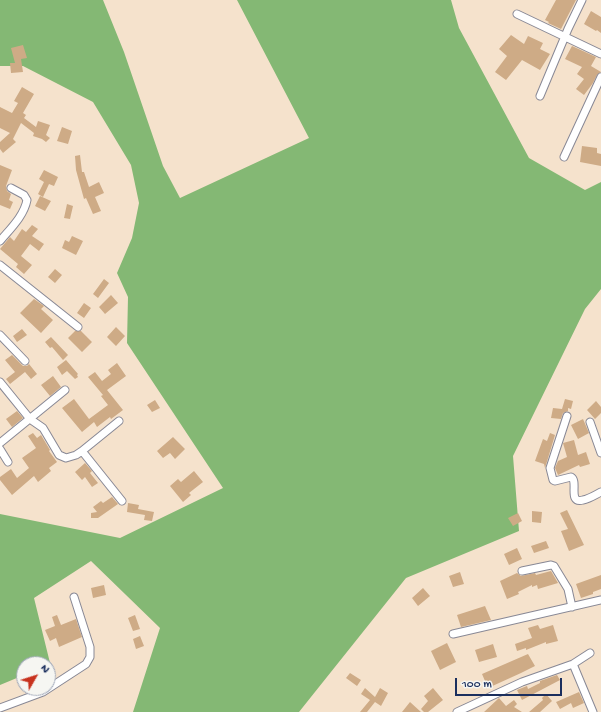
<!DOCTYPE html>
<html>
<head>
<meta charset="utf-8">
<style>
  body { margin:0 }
  #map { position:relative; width:601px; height:712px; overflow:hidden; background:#f5e2cc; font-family:"Gochi Hand",sans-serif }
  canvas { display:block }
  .north { position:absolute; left:16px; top:656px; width:40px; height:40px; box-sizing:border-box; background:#f6f6f2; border:1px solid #9ea6b7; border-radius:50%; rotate:51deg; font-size:11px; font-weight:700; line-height:16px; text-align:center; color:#1b2f5e }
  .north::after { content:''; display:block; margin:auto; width:14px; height:18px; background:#c8321e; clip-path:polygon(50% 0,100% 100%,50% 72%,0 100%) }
  .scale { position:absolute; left:455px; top:678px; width:107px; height:18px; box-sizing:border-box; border:2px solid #1b2f5e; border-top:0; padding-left:5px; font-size:12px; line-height:14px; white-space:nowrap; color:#1b2f5e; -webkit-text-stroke:3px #f6f6f2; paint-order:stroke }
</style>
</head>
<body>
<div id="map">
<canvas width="601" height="712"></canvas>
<div class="north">N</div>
<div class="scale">100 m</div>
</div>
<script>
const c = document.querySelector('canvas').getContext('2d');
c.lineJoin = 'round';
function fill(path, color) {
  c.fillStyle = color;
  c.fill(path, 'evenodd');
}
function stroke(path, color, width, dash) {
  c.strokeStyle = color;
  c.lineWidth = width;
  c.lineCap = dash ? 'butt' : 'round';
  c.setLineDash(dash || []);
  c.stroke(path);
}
fill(new Path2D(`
  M0 0H103L124 52 163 166 180 198 309 138 237 0H451L459 28 529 158 585 190 601 182V289L585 309 513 456 519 531 406 578 299 712H133L160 628 91 561 34 598 50 663 24 664V675L0 685V514L120 538 223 488 127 343 128 297 117 273 132 238 139 203 131 165 93 102 23 66H0Z`), '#84b874');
fill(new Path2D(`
  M556 0H576L561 29 548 23 549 22 545 20Z
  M591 11 601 17V33L597 30 596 31 584 24Z
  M511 35 524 44 528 36 543 43 540 49 550 54 540 70 522 60 506 80 495 72 507 56 499 49Z
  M23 45 27 58 21 59 23 72 11 73 10 63H15L11 48Z
  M572 46 596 57 591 66 601 72 597 75 593 83 584 95 576 89 584 79 577 74 582 67 565 59Z
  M22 87 34 94 23 113 26 115 24 118 36 127 38 121 50 125 46 135 50 138 46 142 42 139 33 136 34 133 21 123 13 139 16 142 3 153 0 149V142L10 133 0 128V107L12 113 18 103 14 101Z
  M62 127 72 131 68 144 57 141Z
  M582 146 597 148V153L601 154V166L580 162Z
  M80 155 82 172H84L89 187 99 182 104 193 95 197 101 211 93 214 86 198 84 199 76 170 75 156Z
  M0 165 12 170 6 186 7 191 11 194 9 200 13 202 10 209 0 205Z
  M44 170 58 177 54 186 49 184 43 197 38 194 44 182 39 179Z
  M40 196 51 201 45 211 35 206Z
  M67 204 73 206 70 219 64 218Z
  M32 225 38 229 32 236 44 244 39 251 30 244 21 256 32 265 24 274 16 267 18 264 0 249 10 237 14 241 22 229 26 232Z
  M72 236 83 241 76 255 62 248 65 240 69 242Z
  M55 269 62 275 55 283 48 277Z
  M104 279 109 283 98 298 93 294Z
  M111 295 118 303 105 314 99 307Z
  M34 299 44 306 41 309 53 320 41 333 20 313Z
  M84 303 91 308 84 318 77 313Z
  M116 327 125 336 116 346 107 337Z
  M22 329 27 335 17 342 13 336Z
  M75 331H81L92 342 82 352 68 338Z
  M51 337 68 355 63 360 52 347 50 348 45 342Z
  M12 355 23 366H27L29 364 37 374 31 379 25 372 10 384 6 379 15 372 5 360Z
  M66 360 78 374 77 375 78 377 75 379 67 371 62 375 57 367Z
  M117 363 126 376 107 390 123 410 111 419 110 417 97 427 94 422 82 432 62 408 74 399 89 419 108 405 101 396 103 395 88 377 95 372 102 381 111 374 108 370Z
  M53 376 61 387 50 396 41 385Z
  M565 399 573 401 571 409 568 408V411L563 413 561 419 551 418 553 408 562 409Z
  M155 400 160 408 152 412 147 405Z
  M596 401 601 407V413L595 419 587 410Z
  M17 411 23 418 12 427 6 419Z
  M583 419 589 433 578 439 571 425Z
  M33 433 37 438 41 435 50 450 49 451 57 462 49 468 51 471 38 482 34 476 12 495 0 480V477L11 469 17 478 29 468 22 458 36 448 28 436Z
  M550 433 555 435 545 468 544 464 535 461 543 439 547 441Z
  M173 437 185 449 175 459 170 453 163 458 157 451Z
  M574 440 578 455 586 452 590 464 580 467 579 465 558 475 555 468 558 461 567 457 563 443Z
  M85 463 92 471 90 473 98 483 92 487 85 477 82 480 75 472Z
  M194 471 203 482 189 493 191 495 183 502 170 486 178 479 181 482Z
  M112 497 118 504 98 518H91V513L97 512 93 507 101 501 103 503Z
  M128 503 139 505 138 509 154 512 152 521 144 520 145 515 127 512Z
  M567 510 584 545 569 551 561 531 568 529 560 513Z
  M532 511 542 512 541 523 532 522Z
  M518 513 522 521 513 526 508 518Z
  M546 541 549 548 534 553 531 546Z
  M517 548 522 559 509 565 504 554Z
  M551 571 558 583 538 589 537 585 532 587V585L518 592 519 594 507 599 500 581 517 573 521 576 535 573 536 575Z
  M460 572 464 584 453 587 449 576Z
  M601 575V589L593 592V594L581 598 576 584Z
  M104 585 106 595 93 598 91 588Z
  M423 588 430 596 418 606 412 598Z
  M485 606 491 620 461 627 457 615Z
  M57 615 61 625 76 619 82 637 59 647 56 638 50 641 45 630 55 626 52 617Z
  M135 615 140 629 133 631 128 618Z
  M538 625 540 629 553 625 558 641 546 644V642L526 650V648L517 651 515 644 532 638 528 628Z
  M140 636 144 646 136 649 133 639Z
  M447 643 456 662 440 670 431 651Z
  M493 644 497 657 479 662 475 650Z
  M528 654 535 666 521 673 488 688 482 674Z
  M350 673 361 680 357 686 346 678Z
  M557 675 560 680 522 700 517 690 527 686 528 689 540 683V681Z
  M365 688 375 697 380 688 388 693 381 706 375 702 367 712H360L370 700 361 694Z
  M433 688 443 700 428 712H424L421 709 428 701 424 696Z
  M579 692 584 703 573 708 571 703 560 709 556 702Z
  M546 694 552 701 540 712H529L543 700 542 698Z
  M499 698 506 706 514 700 517 704 514 707 522 712H484Z
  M410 702 421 712H402Z`), '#ceab86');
const street = new Path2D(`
  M517 14 601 54
  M540 96 568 29 582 0
  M564 157 601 77
  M0 241C10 229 24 216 27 200L24 195 11 188
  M0 265 78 327
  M0 335 25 361
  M0 382 30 419 43 428 59 455 66 458 76 455 82 451 119 421
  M567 416 550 468 553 480 555 481 571 477C579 481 567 504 583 500 589 499 595 495 601 492
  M590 422 601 453
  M0 443 65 390
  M0 449 8 462
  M82 451 122 501
  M522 571 551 565 554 566 568 589 572 607
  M453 634 601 600
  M573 664 593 712
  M0 708 43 692 86 664 90 657V647L74 597
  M457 712 522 682 573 664 590 653`);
stroke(street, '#888895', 9);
stroke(street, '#fff', 7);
</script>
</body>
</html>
